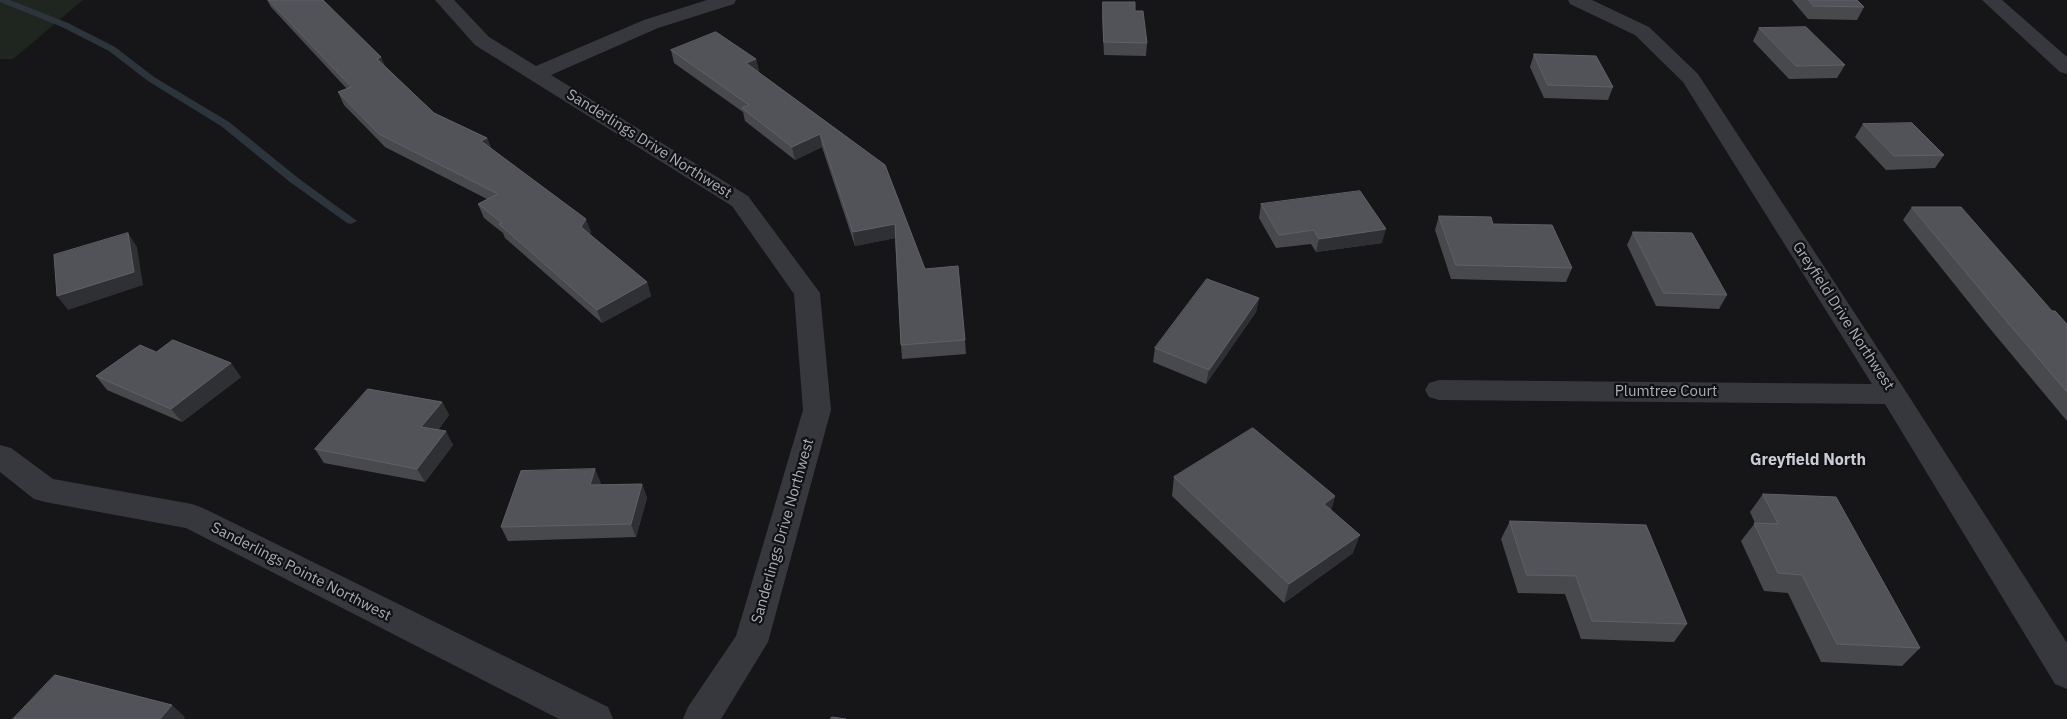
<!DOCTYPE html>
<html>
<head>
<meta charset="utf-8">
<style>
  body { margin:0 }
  canvas { display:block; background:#161618 }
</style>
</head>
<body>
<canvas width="2067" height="719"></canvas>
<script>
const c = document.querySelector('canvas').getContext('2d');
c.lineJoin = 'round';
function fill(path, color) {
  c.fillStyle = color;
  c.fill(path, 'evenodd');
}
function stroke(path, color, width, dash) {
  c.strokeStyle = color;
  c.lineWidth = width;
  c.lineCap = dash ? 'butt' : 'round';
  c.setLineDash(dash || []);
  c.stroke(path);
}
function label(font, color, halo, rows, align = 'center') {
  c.font = font + ' "IBM Plex Sans",sans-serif';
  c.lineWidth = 4.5;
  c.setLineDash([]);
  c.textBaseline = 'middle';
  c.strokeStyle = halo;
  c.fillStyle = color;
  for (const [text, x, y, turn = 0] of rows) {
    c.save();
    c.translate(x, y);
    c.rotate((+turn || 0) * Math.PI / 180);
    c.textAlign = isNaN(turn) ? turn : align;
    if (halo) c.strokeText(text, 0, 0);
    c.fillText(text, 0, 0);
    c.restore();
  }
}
fill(new Path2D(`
  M0 0H83L13 59H0Z`), '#1e261f');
fill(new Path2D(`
  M0 0H10L68 23 115 47 154 77 229 122 298 178 357 221 351 224 347 223 290 182 221 126 148 81 109 51 62 27 0 2Z`), '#2c353c');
fill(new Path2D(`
  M435 0H454L489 37 536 66 644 20 707 0H736L734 4 658 28 551 75 748 196 820 293 831 410 768 642 721 719H683L688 707 736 636 803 410 794 294 732 206 475 45Z
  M1568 0H1592L1649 27 1698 74 1903 387 2067 643V689L2055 684 1885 404 1439 400 1429 397 1425 390 1429 383 1439 380 1872 384 1683 82 1635 35 1570 4Z
  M0 445 11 448 53 479 192 504 203 508 608 707 613 719H559L186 528 45 502 34 499 0 472Z`), '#37383d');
fill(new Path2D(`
  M1982 0H2002L2067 57V74L2060 72Z`), '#37383d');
fill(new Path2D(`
  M267 0H323L385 66 434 113 487 138 491 148 591 232 589 235 647 282 651 296 602 323 505 238 503 233 484 218 478 204 487 199 385 147 344 105 338 92 347 89 271 7Z
  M1792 0H1857L1864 7 1857 20 1808 19Z
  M1103 2 1135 11 1147 43 1146 56 1104 55 1102 15Z
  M1759 28 1845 65 1837 78 1789 79 1753 41Z
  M671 50 756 59 759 72H758L885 165 925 269 965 340 966 354 902 359 901 345 895 238 855 246 822 147 795 160 745 121 743 112 674 63Z
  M1534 54 1613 87 1608 100 1544 98 1530 67Z
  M1863 124 1944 155 1935 168 1886 170 1855 137Z
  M1261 204 1382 243 1316 252 1311 244 1276 248 1259 218Z
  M1912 207 2052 311 2067 324V421L1987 325 1903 220Z
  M1439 216 1493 224 1572 268 1566 282 1451 279 1435 230Z
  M1633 232 1727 295 1719 309 1656 306 1627 245Z
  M1259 298 1256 312 1206 384 1153 362 1155 348Z
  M96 376 241 377 182 422 107 390Z
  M442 402 449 415 438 430 453 445 425 482 324 463 315 449Z
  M1174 477 1335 496 1331 510 1353 553 1284 603 1172 496Z
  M601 483 600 485 642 484 647 498 636 537 508 541 501 527Z
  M1763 494 1920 648 1902 666 1821 662 1788 593 1764 591 1741 541 1755 523 1750 512Z
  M1510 521 1687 624 1674 642 1581 639 1565 594 1518 593 1501 539Z`), '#47494d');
fill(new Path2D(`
  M381 57 387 70 377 59Z
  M756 59 759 72 749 76 746 63Z
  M820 134 822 147 795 160 792 147Z
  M487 138 492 152 481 141Z
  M586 219 591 232 585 241 581 227Z
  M895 224 896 238 855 246 853 232Z
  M1386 229 1382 243 1316 252 1319 239Z
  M128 233 137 247 143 285 68 310 57 296Z
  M647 282 651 296 602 323 597 310Z
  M1259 298 1256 312 1206 384 1209 370Z
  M231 363 241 377 182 422 171 409Z
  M442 402 449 415 429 441 421 427Z
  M446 431 453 445 425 482 417 469Z
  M595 469 601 483 596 499 590 485Z
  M642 484 647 498 636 537 631 524Z
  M1335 496 1330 515 1324 504Z
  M1360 535 1353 553 1284 603 1289 584Z
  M172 705 185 717 184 719H160Z`), '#2f3033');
const building = new Path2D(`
  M269 0H323L381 57 377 59 434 113 487 138 481 141 586 219 581 227 647 282 597 310 499 224 502 223 478 204 498 194 379 134 338 92 351 87Z
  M1809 0H1857L1864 7 1814 6Z
  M1103 2H1135V11H1143L1147 43 1104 42Z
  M1806 27 1845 65 1796 66 1759 28Z
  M716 32 756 59 746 63 885 165 925 269 958 266 965 340 901 345 895 224 853 232 820 134 792 147 742 108 749 105 671 50Z
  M1534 54 1596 56 1613 87 1548 85Z
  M1912 123 1944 155 1894 156 1863 124Z
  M1360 191 1386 229 1319 239 1314 230 1279 235 1261 204Z
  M1912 207H1961L2052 311H2055L2067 324V392L1998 311Z
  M1439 216 1491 217 1493 224 1552 225 1572 268 1456 265Z
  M1633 232 1692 233 1727 295 1664 293Z
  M128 233 134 272 57 296 54 255Z
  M1207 279 1259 298 1209 370 1155 348Z
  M173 340 231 363 171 409 96 376 140 345 156 352Z
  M368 389 442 402 421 427 446 431 417 469 315 449Z
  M1253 428 1335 496 1324 504 1360 535 1289 584 1174 477Z
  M595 469 590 485 642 484 631 524 501 527 521 471Z
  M1763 494 1836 497 1920 648 1837 644 1802 575 1778 573 1754 523 1778 524Z
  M1510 521 1646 525 1687 624 1592 621 1576 576 1527 575Z
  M55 675 172 705 160 719H13Z
  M832 717 846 719H831Z`);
fill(building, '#525359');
stroke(building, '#5f6168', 1);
label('15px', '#a8adb8', '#111113', [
  ["Sanderlings Drive Northwest",649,144,32],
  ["Greyfield Drive Northwest",1843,316,57],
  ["Plumtree Court",1666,392],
  ["Sanderlings Drive Northwest",783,531,-74],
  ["Sanderlings Pointe Northwest",301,572,27]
]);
label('bold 16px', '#c9ccd4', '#111113', [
  ["Greyfield North",1808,460]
]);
</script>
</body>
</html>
